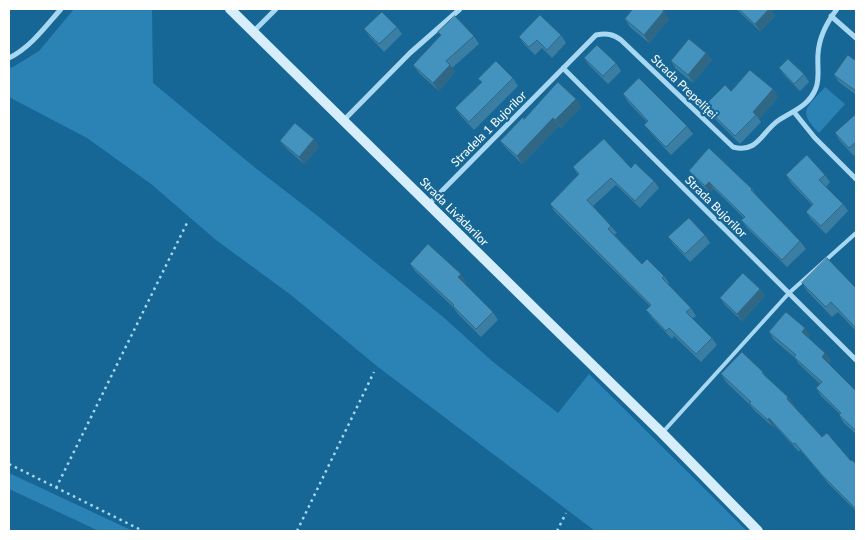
<!DOCTYPE html>
<html>
<head>
<meta charset="utf-8">
<style>
  body { margin:0 }
  #map { position:relative; width:865px; height:540px; overflow:hidden; background:#166796; font-family:Lato,sans-serif }
  canvas { display:block }
  .frame { position:absolute; inset:0; border:10px solid #fff; pointer-events:none }
</style>
</head>
<body>
<div id="map">
<canvas width="865" height="540"></canvas>
<div class="frame"></div>
</div>
<script>
const c = document.querySelector('canvas').getContext('2d');
c.lineJoin = 'round';
function fill(path, color) {
  c.fillStyle = color;
  c.fill(path, 'evenodd');
}
function stroke(path, color, width, dash) {
  c.strokeStyle = color;
  c.lineWidth = width;
  c.lineCap = dash ? 'butt' : 'round';
  c.setLineDash(dash || []);
  c.stroke(path);
}
function label(font, color, halo, rows, align = 'center') {
  c.font = font + ' Lato,sans-serif';
  c.lineWidth = 4.5;
  c.setLineDash([]);
  c.textBaseline = 'middle';
  c.strokeStyle = halo;
  c.fillStyle = color;
  for (const [text, x, y, turn = 0] of rows) {
    c.save();
    c.translate(x, y);
    c.rotate((+turn || 0) * Math.PI / 180);
    c.textAlign = isNaN(turn) ? turn : align;
    if (halo) c.strokeText(text, 0, 0);
    c.fillText(text, 0, 0);
    c.restore();
  }
}
fill(new Path2D(`
  M74 9H152L153 83 253 166 319 217 442 316 492 361 558 413 589 374 747 531H595L378 367 291 295 216 240 151 184 87 138 9 97V68L13 67 39 51Z
  M825 87 845 104 819 133C797 110 806 109 825 87Z
  M9 473 133 531H99L9 489Z`), '#2a83b4');
stroke(new Path2D(`
  M9 464 143 531
  M56 488 188 221
  M297 531 374 372
  M557 531 566 513`), '#a8d7f1', 2.5, [2.5, 4]);
stroke(new Path2D(`
  M663 432 789 293 856 233`), '#a8d7f1', 4);
stroke(new Path2D(`
  M831 16 856 38
  M254 31 276 9
  M9 58C31 47 45 27 61 9
  M563 68 856 360
  M794 112 815 138 856 179
  M343 121 410 53 460 9
  M429 204 596 35C607 33 613 34 621 40L733 147C758 154 762 131 779 120 793 111 809 106 816 88 820 77 817 66 818 54 819 37 827 22 837 9`), '#a8d7f1', 5);
stroke(new Path2D(`
  M230 9 538 312 662 433 758 531`), '#d6eefc', 10);
fill(new Path2D(`
  M736 9H770L775 16 760 31Z
  M625 19H669L649 43 630 27Z
  M397 27 402 34 384 52 370 37 364 29Z
  M438 32 474 36 479 44 452 68 455 72 439 91 419 73 413 65 441 35Z
  M561 35 566 43 552 58 542 48 535 55 524 44 519 37Z
  M706 53 712 60 693 83 676 69 671 61Z
  M584 58 616 63 621 71 608 84 589 65Z
  M856 61V95L839 82 834 75Z
  M779 68 804 74 809 82 800 91 785 76Z
  M513 78 518 86 474 130 461 116 455 108 482 83 478 79Z
  M773 89 778 97 759 119 761 122 740 144 710 114 704 106 731 91Z
  M623 94 687 126 693 134 671 155 650 132 644 125 647 122 628 102Z
  M576 99 581 107 561 128 559 126 522 164 506 148 500 141 524 119Z
  M856 116V154L854 156 840 141 835 133Z
  M314 139 319 147 304 164 286 148 280 141Z
  M573 167 631 168 654 181 659 188 640 208 616 185 593 206 611 226 617 233 614 235 642 264 664 276 669 283 668 284 691 308 696 316 692 319 712 338 717 345 701 362 674 336 672 339 652 318 646 310 650 306 555 212 550 204 578 175Z
  M689 171 752 189 757 196 800 241 806 249 787 267 747 228 741 220 744 218 714 189 710 193 694 178Z
  M786 175H825L830 182 826 187 843 204 848 211 826 234 811 219 806 212 812 205 791 183Z
  M705 235 710 243 690 262 674 245 668 237Z
  M410 264 466 282 464 284 493 312 498 320 481 337 458 314 453 307 415 271Z
  M802 283 856 288V331L838 312 832 317 808 292Z
  M760 289 765 296 742 321 725 305 720 298Z
  M769 332 810 335 808 338 825 353 831 361 828 363 856 391V434L844 423 839 415 840 414 821 396 816 388 820 384 799 364 794 357 774 340Z
  M763 372 767 378 788 397 794 405H793L822 437 851 461 856 464V511L828 483 800 450 799 452 775 426 773 427 755 411 749 404 726 382 721 374Z`), '#3a7ea3');
fill(new Path2D(`
  M769 9H770L775 16 760 31 755 24Z
  M664 11 669 19 649 43 644 35Z
  M706 53 712 60 693 83 688 75Z
  M450 65 455 72 439 91 433 83Z
  M773 89 778 97 759 119 753 112Z
  M576 99 581 107 561 128 555 120Z
  M553 118 559 126 522 164 517 156Z
  M314 139 319 147 304 164 299 157Z
  M709 182 714 189 710 193 705 186Z
  M461 274 466 282 463 285 458 277Z
  M760 289 765 296 742 321 737 314Z
  M805 328 810 335 807 339 802 332Z
  M825 353 831 361 827 364 822 357Z
  M788 397 794 405 792 406 787 399Z
  M769 418 775 426 773 427 768 420Z`), '#306785');
const building = new Path2D(`
  M633 9H661L664 11 644 35 625 19Z
  M739 9H769L755 24Z
  M382 12 397 27 379 44 364 29Z
  M540 15 561 35 547 50 537 40 529 47 519 37Z
  M455 16 474 36 446 61 450 65 433 83 413 65 441 35 438 32Z
  M689 39 706 53 688 75 671 61Z
  M597 45 616 63 603 76 584 58Z
  M848 55 856 61V91L834 75Z
  M788 59 804 74 794 84 779 68Z
  M496 61 513 78 469 122 455 108 482 82 478 79Z
  M750 70 773 89 753 112 756 115 735 136 704 106 725 85 731 91Z
  M639 78 687 126 666 147 644 125 648 121 623 94Z
  M558 82 576 99 555 120 553 118 517 156 500 141 523 117 524 119Z
  M855 115 856 116V142L849 148 835 133Z
  M295 123 314 139 299 157 280 141Z
  M604 139 631 168 635 163 654 181 635 201 611 178 587 200 611 226 608 229 642 264 647 259 664 276 662 278 691 308 686 312 712 338 696 354 669 328 666 331 646 310 651 305 550 204 579 174 573 167Z
  M709 148 752 189 751 190 800 241 782 260 741 220 745 217 709 182 705 186 689 171Z
  M807 155 825 175 819 180 843 204 821 226 806 212 813 204 786 175Z
  M689 218 705 235 685 254 668 237Z
  M428 244 461 274 458 277 493 312 476 329 453 306 454 305 410 264Z
  M827 258 856 288V328L831 302 826 307 802 283Z
  M743 273 760 289 737 314 720 298Z
  M786 312 805 328 802 332 825 353 822 357 856 391V431L839 415 841 413 816 388 822 382 794 357 796 355 769 332Z
  M742 352 763 372 762 373 788 397 787 399 822 437 827 433 851 461 852 460 856 464V509L822 475 795 443 793 444 769 418 768 420 749 403 751 402 721 374Z`);
fill(building, '#4493be');
stroke(building, '#306785', 1);
label('12px', '#fff', '#166796', [
  ["Strada Prepeliței",684,87,44],
  ["Stradela 1 Bujorilor",489,129,-45],
  ["Strada Bujorilor",716,207,45],
  ["Strada Livădarilor",454,212,45]
]);
</script>
</body>
</html>
